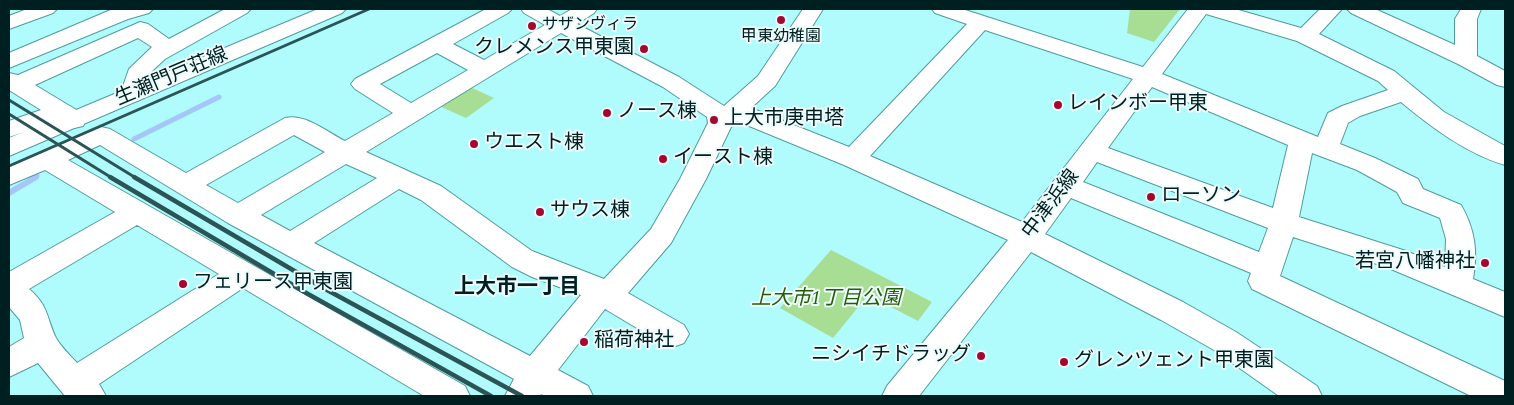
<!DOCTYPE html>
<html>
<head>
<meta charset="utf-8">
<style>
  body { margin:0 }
  #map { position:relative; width:1514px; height:405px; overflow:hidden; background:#b0fbfc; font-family:Spectral,serif }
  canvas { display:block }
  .frame { position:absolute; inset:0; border:10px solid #001f20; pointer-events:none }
</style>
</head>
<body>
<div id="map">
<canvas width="1514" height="405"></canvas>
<div class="frame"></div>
</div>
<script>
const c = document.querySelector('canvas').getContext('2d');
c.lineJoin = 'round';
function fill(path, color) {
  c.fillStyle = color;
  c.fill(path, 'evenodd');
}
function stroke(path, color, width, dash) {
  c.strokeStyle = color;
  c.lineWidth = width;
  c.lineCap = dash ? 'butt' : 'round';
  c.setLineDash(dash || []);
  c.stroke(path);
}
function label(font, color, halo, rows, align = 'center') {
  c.font = font + ' Spectral,"Noto Sans JP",serif';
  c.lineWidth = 4;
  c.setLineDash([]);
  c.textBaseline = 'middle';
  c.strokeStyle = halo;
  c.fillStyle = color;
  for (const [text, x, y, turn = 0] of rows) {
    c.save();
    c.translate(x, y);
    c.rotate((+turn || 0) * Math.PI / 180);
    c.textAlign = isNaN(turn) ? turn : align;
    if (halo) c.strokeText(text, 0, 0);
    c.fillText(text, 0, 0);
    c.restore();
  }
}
fill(new Path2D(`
  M1130 9H1180L1154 42 1127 33Z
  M468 86 494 98 466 118 437 105Z
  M831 250 932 302 918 321 868 295 833 338 780 308Z`), '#a7de94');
stroke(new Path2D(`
  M134 139 219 97
  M34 178 37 176`), '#a5c7f7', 5);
stroke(new Path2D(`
  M9 193 36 177`), '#a5c7f7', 6);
const minor = new Path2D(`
  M27 9H57L53 13 9 29V16Z
  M113 9H153L149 13 128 19 9 68V53Z
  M225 9H251L247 13 165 59 152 71 140 100 132 102 124 100 120 95 129 69 152 47 138 38 35 85 83 114 86 120 83 126 74 128 58 121 9 137V121L41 110 9 90V73L18 75 140 22 148 24 169 39Z
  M486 9H512L508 13 453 44 484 60 545 25 524 13 521 9H547L560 16 572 9H597L594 13 577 24 679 77 724 106 758 76 803 9H823L775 86 751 108 849 147 967 24 935 13 932 9H962L1143 67 1188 9H1235L1301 28 1320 9H1342L1319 34 1394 71 1444 112 1505 146V165C1467 154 1431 127 1401 102L1360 116 1348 123 1340 144 1375 158 1418 179 1423 189 1461 205C1475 229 1478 252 1473 279L1505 292V317L1386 267 1293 237 1280 276 1505 381V396H1471L1252 289 1248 281 1251 273 1071 198 1045 234 1183 302 1236 332 1317 386 1322 396H1279L1214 350 1161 320 1031 252 919 396H882L887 386 1008 240 844 165 737 121 731 127 706 179 671 243 628 293 684 325 689 334 684 343 673 347 662 343 605 309 558 370 588 386 593 396H545L541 394 540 396H505L514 379 228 223 100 145 68 160 465 386 470 396H424L243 288 99 384 106 396H65L38 363 9 377V347L24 338 20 320 9 307V272L115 212 45 170 9 185V166L101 127 110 129 186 173 285 118C305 113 327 132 345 141L393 113 355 89 351 84 355 79ZM1206 14 1297 41 1378 81 1388 90 1342 106 1328 113 1318 137 1162 74ZM985 30 1133 79 1022 222 870 156ZM561 33 663 87 707 117 708 123 680 179 651 229 604 279 532 251 441 186 366 152ZM437 53 468 70 411 103 380 84ZM1152 87 1288 145 1273 208 1108 148ZM294 135 325 152 238 203 206 185ZM1312 153 1357 170 1397 192 1403 203 1440 218 1446 239 1445 267 1406 251 1299 217ZM1097 162 1268 228 1259 252 1083 182ZM346 164 377 178 290 231 261 215ZM399 189 421 200 512 267 532 277 581 295 530 356 314 243ZM137 225 219 274 77 363C70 355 61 347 56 338 46 317 49 306 29 289Z
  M1347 9H1375L1455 45V19L1461 9H1481L1477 19V56L1505 71V87L1497 85 1458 64 1351 13Z`);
const major = new Path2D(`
  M318 9H346L342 13 9 156V138Z`);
stroke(minor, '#519b9d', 2);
stroke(major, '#519b9d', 2);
fill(minor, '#fff');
fill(major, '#fff');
stroke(new Path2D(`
  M9 100 136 178
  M9 114 112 178
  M9 166 369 9`), '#2a5455', 3);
stroke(new Path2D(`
  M110 177 308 294 491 396
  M134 177 327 290 522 396`), '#2a5455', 4.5);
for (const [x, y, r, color] of [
  [781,20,5,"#a5082f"],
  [532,26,5,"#a5082f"],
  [644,49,5,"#a5082f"],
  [1058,105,5,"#a5082f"],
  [607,113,5,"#a5082f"],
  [714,120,5,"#a5082f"],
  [474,144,5,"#a5082f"],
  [663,159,5,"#a5082f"],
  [1151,197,5,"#a5082f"],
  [540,212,5,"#a5082f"],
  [1485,263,5,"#a5082f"],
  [183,284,5,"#a5082f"],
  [584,342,5,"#a5082f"],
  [981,356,5,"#a5082f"],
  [1064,362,5,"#a5082f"]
]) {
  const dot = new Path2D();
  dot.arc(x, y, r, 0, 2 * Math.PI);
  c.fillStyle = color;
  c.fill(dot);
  stroke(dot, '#edfbfc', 2);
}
label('16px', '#001f20', '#edfbfc', [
  ["サザンヴィラ",542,26],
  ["甲東幼稚園",781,38,"center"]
], 'left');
label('20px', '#001f20', '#edfbfc', [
  ["クレメンス甲東園",634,49,"right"],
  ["レインボー甲東",1068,105],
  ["ノース棟",617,113],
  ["上大市庚申塔",724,120],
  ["ウエスト棟",484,144],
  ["イースト棟",673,159],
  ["ローソン",1161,197],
  ["サウス棟",550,212],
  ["若宮八幡神社",1475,263,"right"],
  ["フェリース甲東園",193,284],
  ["稲荷神社",594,342],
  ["ニシイチドラッグ",971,356,"right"],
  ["グレンツェント甲東園",1074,362]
], 'left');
label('20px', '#001f20', '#edfbfc', [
  ["生瀬門戸荘線",172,78,-23],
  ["中津浜線",1052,205,-53]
]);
label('italic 20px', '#255d04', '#edfbfc', [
  ["上大市1丁目公園",826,300]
]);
label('bold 21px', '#001f20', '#edfbfc', [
  ["上大市一丁目",517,289]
]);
</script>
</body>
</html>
